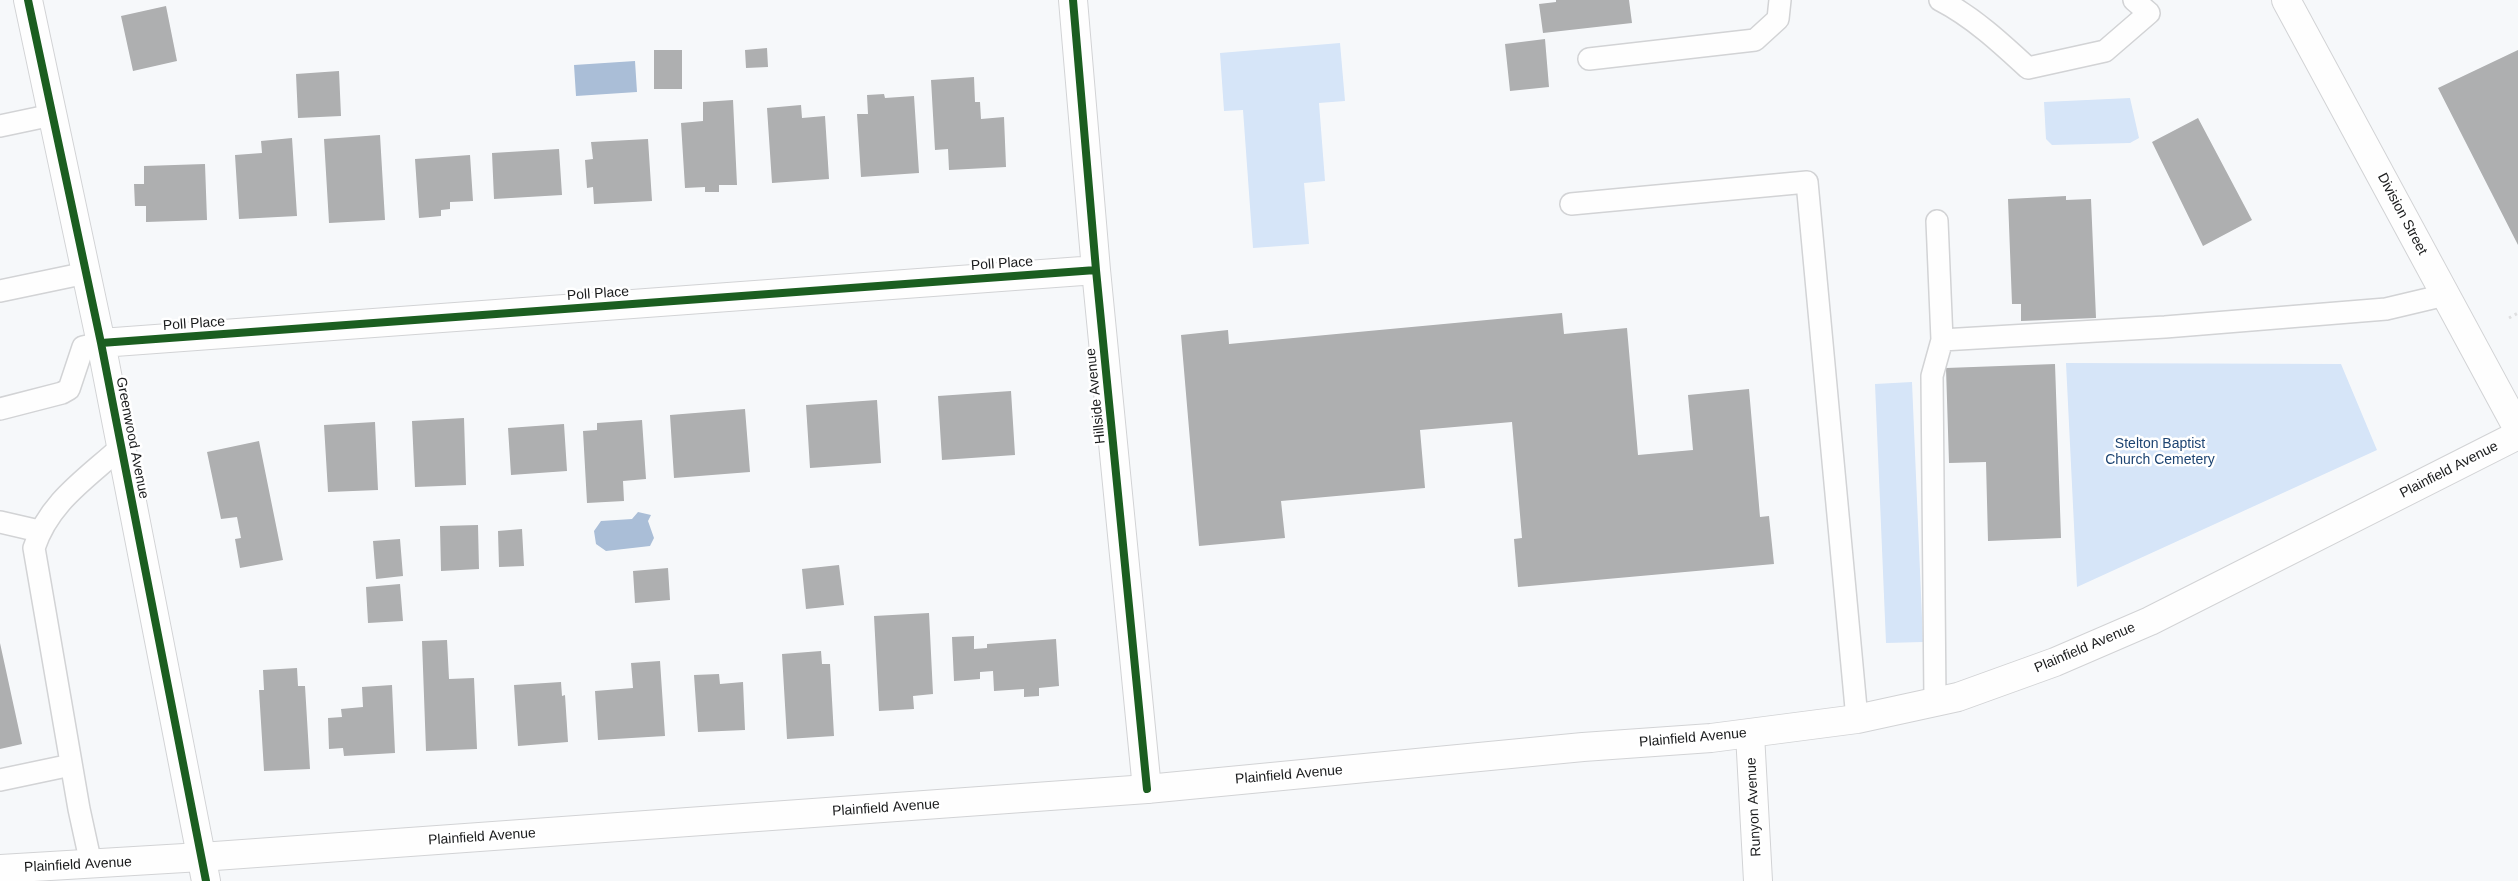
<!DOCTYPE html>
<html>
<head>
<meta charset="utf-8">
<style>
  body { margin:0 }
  canvas { display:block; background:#f6f8fa }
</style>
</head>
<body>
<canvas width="2518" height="881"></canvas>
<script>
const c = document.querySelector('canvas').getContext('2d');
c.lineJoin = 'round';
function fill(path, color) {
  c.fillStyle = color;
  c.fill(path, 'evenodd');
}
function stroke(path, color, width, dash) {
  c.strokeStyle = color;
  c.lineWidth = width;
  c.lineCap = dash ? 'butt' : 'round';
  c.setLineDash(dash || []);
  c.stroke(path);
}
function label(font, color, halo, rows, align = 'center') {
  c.font = font + ' Arial,sans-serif';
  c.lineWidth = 5;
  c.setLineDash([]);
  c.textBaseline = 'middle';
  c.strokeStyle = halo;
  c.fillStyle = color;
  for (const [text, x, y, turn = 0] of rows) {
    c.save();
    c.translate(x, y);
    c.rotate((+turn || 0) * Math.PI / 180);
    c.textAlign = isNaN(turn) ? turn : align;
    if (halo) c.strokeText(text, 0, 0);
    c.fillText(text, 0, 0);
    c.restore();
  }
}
fill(new Path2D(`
  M1340 43 1345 101 1319 103 1325 181 1304 183 1309 244 1253 248 1243 110 1224 111 1220 53Z
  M2130 98 2139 138 2130 143 2052 145 2046 139 2044 102Z
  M2066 363 2341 364 2377 450 2077 587Z
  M1912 382 1923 642 1886 643 1875 384Z`), '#d6e5f8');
fill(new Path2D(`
  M635 61 637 92 576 96 574 65Z
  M638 512 651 515 648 521 654 538 650 546 606 551 596 544 594 531 601 521 632 519Z`), '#aabed7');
fill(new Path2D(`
  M1556 0H1629L1632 23 1543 33 1539 4 1556 2Z
  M166 6 177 61 133 71 121 16Z
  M1545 39 1549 87 1510 91 1505 44Z
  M767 48 768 67 746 68 745 50Z
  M654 50H682V89H654Z
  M2518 50V245L2438 88Z
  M339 71 341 116 298 118 296 74Z
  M974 77 975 102H980L981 119 1004 117 1006 167 949 170 948 149 935 150 931 80Z
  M884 94 885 98 914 96 919 173 861 177 857 114H868L867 95Z
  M733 100 737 185H719V192H705V187L685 188 681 123 703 121V102Z
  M801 105 802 118 825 116 829 179 772 183 767 108Z
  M2198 118 2252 220 2203 246 2152 142Z
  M380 135 385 220 329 223 324 139Z
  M292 138 297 216 239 219 235 155 262 153 261 141Z
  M648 139 652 201 594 204 593 187 587 188 585 160 593 159 591 142Z
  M559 149 562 195 494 199 492 153Z
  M470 155 473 201 450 202V209L441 210V216L419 218 415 159Z
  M205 164 207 220 146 222V206H135L134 184H144V166Z
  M2066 196V200L2091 199 2096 318 2021 321V304H2012L2008 199Z
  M1562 313 1564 334 1627 328 1638 455 1693 450 1688 395 1749 389 1760 517 1769 516 1774 564 1518 587 1514 539 1522 538 1512 422 1420 430 1425 488 1281 501 1285 538 1199 546 1181 335 1228 330 1229 344Z
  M2055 364 2061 538 1988 541 1986 462 1949 463 1946 368Z
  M1011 391 1015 455 942 460 938 396Z
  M877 400 881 463 810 468 806 405Z
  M745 409 750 472 674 478 670 415Z
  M464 418 466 485 415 487 412 421Z
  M642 420 646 479 623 481 624 501 587 503 583 431 597 430V423Z
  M375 422 378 490 328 492 324 425Z
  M564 424 567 471 511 475 508 428Z
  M259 441 283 560 240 568 235 539 241 538 237 517 221 519 207 452Z
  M478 525 479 569 441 571 440 526Z
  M522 529 524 566 499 567 498 531Z
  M400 539 403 576 376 579 373 541Z
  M839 565 844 605 806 609 802 569Z
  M668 568 670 600 635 603 633 571Z
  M400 584 403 621 368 623 366 587Z
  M929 613 933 694 913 696 914 709 879 711 874 616Z
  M974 636V649L987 648V644L1056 639 1059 686 1039 688V696L1024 697V689L994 691 993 671 980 672V679L954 681 952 637Z
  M447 640 449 679 474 678 477 749 426 751 422 641Z
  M0 643 22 744 0 749Z
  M821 651 822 664H830L834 736 787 739 782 654Z
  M660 661 665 736 598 740 595 691 633 688 631 663Z
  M297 668 298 686H305L310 769 264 771 259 690H264L263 670Z
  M719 674 720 684 743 682 745 730 698 732 694 675Z
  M561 682 562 696 565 695 568 742 518 746 514 685Z
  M392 685 395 753 344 756 343 748 329 749 328 718 342 717 341 709 363 707 362 687Z`), '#aeafb0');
const lane = new Path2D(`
  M1940 0C1973 17 2001 43 2028 68L2105 51 2149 13 2134 0
  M1589 59 1755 40 1778 19 1780 0
  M0 126 52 115
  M1571 204 1807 182 1857 719
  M0 291 86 273
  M1942 340 2165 327 2386 309 2445 295
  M0 409 62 393 69 389 83 347 101 343
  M0 522 39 531
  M1935 702 1932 376 1942 340 1937 221
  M0 780 71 765
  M91 864 79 809 34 548C49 502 86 479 121 447`);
const street = new Path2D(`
  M28 0 101 343 206 881
  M1073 0 1096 270 1147 789
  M2286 0 2518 429
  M101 343 1096 270
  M1750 734 1758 881`);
const secondary = new Path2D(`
  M0 869 201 857 1147 789 1583 747 1711 738 1857 719 1958 697 2055 662 2150 621 2518 435`);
stroke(lane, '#d2d3d5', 24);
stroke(street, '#d2d3d5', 30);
stroke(secondary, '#d2d3d5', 30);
stroke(new Path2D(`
  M2509 318 2518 313`), '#dfdfe0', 3, [2.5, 4]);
stroke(lane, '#fefefe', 21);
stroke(street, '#fefefe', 28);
stroke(secondary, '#fefefe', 28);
stroke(new Path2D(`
  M28 0 101 343 206 881
  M1073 0 1096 270 1147 789
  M101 343 1096 270`), '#1b5e20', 8);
label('14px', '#1a1b1c', '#fff', [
  ["Division Street",2402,214,62],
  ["Poll Place",1002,264,-4],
  ["Poll Place",598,294,-4],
  ["Poll Place",194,324,-4],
  ["Hillside Avenue",1096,396,-96],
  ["Greenwood Avenue",132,438,79],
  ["Plainfield Avenue",2449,470,-27],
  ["Plainfield Avenue",2085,648,-23],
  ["Plainfield Avenue",1693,738,-5],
  ["Plainfield Avenue",1289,775,-5],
  ["Runyon Avenue",1754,807,-93],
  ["Plainfield Avenue",886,808,-4],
  ["Plainfield Avenue",482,837,-4],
  ["Plainfield Avenue",78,865,-3]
]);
label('14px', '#1d4472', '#fff', [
  ["Stelton Baptist",2160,444],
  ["Church Cemetery",2160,460]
]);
</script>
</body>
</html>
